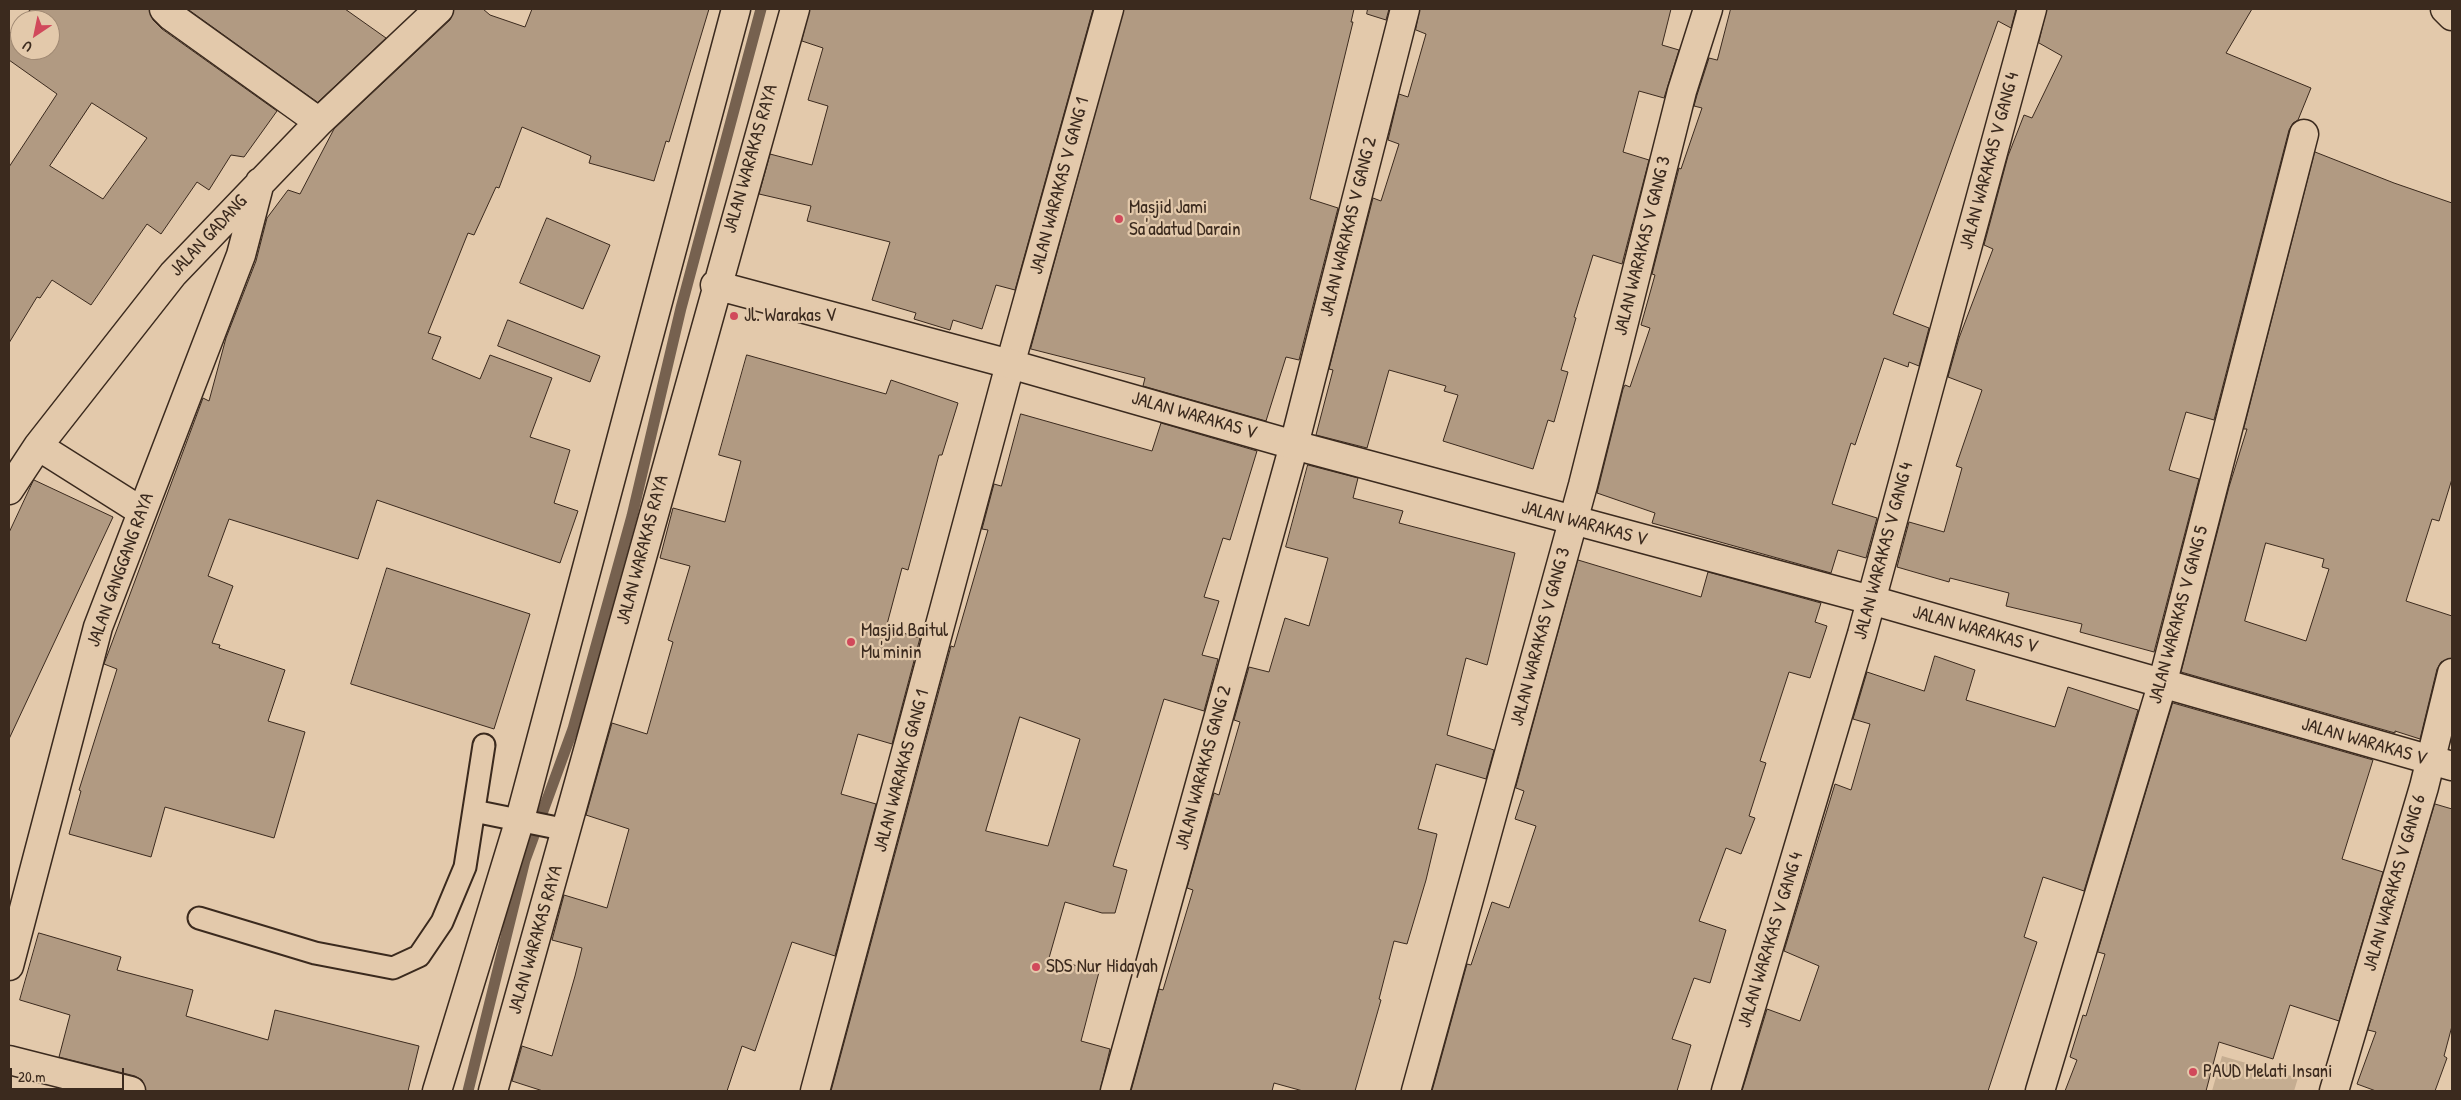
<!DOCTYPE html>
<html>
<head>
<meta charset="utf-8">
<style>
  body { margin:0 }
  #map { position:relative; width:2461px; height:1100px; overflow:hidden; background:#e3c9ab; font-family:"Patrick Hand",sans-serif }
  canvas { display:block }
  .frame { position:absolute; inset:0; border:10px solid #3b2a1e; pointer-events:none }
  .north { position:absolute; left:10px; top:10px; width:50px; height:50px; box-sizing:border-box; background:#e3c9ab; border:1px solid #a08973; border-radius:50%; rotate:214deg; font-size:14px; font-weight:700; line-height:20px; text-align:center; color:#3b2a1e }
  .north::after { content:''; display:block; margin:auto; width:18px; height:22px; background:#d1495b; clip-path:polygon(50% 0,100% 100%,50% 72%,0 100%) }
  .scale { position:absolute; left:10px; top:1068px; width:114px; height:22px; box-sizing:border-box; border:2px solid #3b2a1e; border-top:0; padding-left:6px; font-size:15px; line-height:18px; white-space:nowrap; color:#3b2a1e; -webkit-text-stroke:4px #e3c9ab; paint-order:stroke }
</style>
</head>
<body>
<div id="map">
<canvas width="2461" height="1100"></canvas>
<div class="frame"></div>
<div class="north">U</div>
<div class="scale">20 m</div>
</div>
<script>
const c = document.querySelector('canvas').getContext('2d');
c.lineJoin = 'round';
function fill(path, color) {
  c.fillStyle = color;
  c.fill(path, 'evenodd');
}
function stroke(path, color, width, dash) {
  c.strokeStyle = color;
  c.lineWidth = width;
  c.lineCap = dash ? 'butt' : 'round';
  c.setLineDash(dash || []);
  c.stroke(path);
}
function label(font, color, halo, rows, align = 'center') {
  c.font = font + ' "Patrick Hand",sans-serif';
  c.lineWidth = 4.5;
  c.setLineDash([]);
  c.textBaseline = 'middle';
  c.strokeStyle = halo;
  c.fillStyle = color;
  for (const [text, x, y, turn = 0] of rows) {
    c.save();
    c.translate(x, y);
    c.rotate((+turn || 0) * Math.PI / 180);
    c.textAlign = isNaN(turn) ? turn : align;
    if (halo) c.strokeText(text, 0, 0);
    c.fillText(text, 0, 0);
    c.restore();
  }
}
fill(new Path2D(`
  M2222 1056 2298 1078 2294 1091H2212Z`), '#c5ad91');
stroke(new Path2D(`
  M468 1091 525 860 573 729 632 516 681 308 761 9`), '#76614f', 11);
const building = new Path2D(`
  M30 9H149L153 20 162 29 277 111 244 157 231 155 209 190 197 182 161 234 147 224 91 305 52 280 40 298 37 297 9 343V167L57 94 9 60V35L20 29V50H50V20H26ZM92 103 147 138 103 199 50 166Z
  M188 9H345L386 38 318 102Z
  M454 9H483L490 15 525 27 532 9H709L669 142 666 141 654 181 589 163 591 156 522 127 499 188 496 187 474 235 468 233 428 333 441 337 432 359 480 379 490 355 552 378 530 437 570 450 554 503 578 511 560 563 377 500 358 559 229 519 208 576 233 586 212 643 220 645 219 648 285 670 268 721 305 732 274 838 165 807 151 857 69 834 81 791 79 790 117 669 104 664 107 656 203 398 209 401 226 338 256 261 267 218 288 190 300 194 334 129 450 20Z
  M810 9H1093L1015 290 996 285 982 329 953 320 950 330 914 319 916 313 872 300 890 242 807 221 811 206 759 194 770 154 812 165 828 106 808 100 823 48 802 41Z
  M1124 9H1354L1351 22H1353L1310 199 1338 208 1299 360 1286 357 1266 421 1143 386 1145 378 1031 349Z
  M1368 9H1389L1386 20 1367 14Z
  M1420 9H1671L1662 45 1679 50 1664 98 1639 91 1623 152 1649 160 1622 264 1593 255 1574 317 1576 318 1561 370 1568 372 1554 422 1548 420 1533 469 1443 441 1458 395 1444 391 1446 386 1389 370 1367 448 1316 435 1333 370 1329 369 1373 198 1381 201 1399 144 1388 140 1399 94 1408 97 1426 34 1416 30Z
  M1731 9H2016L2011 28 1998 21 1893 314 1929 328 1919 366 1909 362 1908 367 1884 358 1855 445 1851 443 1832 504 1877 518 1866 558 1838 550 1831 573 1652 523 1655 513 1597 493 1623 389 1625 385 1630 387 1650 328 1641 325 1655 275 1652 274 1679 168 1681 169 1702 108 1694 106 1697 95 1709 58 1717 60Z
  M2047 9H2252L2226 53 2311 88 2298 120 2293 123 2289 130 2214 420 2186 412 2169 470 2199 479 2154 652 2080 632 2082 624 2006 606 2009 593 1950 578 1949 582 1897 567 1909 522 1944 532 1962 468 1956 466 1982 390 1948 377 1959 338 1993 249 1984 245 2008 156 2024 115 2032 118 2062 56 2039 43Z
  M2315 152 2394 183 2452 203V479L2439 521 2432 519 2406 601 2452 616V658L2441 662 2437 669 2420 739 2395 731V733L2181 672 2229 487 2247 429H2244ZM2266 543 2324 559 2322 567 2329 569 2306 641 2245 621Z
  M547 218 610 245 583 309 520 283Z
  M508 320 600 356 590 382 498 346Z
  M747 355 886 394 891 380 958 403 942 455H939L908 570 902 568 886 628 920 638 892 744 858 734 841 794 876 804 835 956 792 942 755 1051 742 1046 727 1091H543L512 1081 522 1046 552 1056 575 976 582 948 552 940 564 895 607 908 629 829 586 815 612 723 647 734 673 642 668 640 690 566 660 558 673 508 725 522 741 461 719 455Z
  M1021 414 1152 451 1161 423 1257 451 1230 540 1223 538 1204 597 1219 601 1202 655 1218 659 1204 711 1164 699 1113 866 1127 870 1115 913H1102L1065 902 1049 958 1099 972 1081 1041 1110 1049 1100 1091H831L951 646 954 647 988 530 982 529 994 484 1001 486ZM1020 717 1080 739 1048 846 986 831Z
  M1308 465 1358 478 1353 498 1403 511 1399 523 1515 553 1487 665 1466 658 1447 735 1494 750 1486 779 1436 764 1418 829 1437 834 1426 880 1407 944 1394 941 1379 999 1381 1000 1355 1091H1303L1274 1083 1272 1091H1131L1159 989 1163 990 1193 890 1187 888 1214 793 1219 795 1240 722 1234 720 1249 667 1269 672 1285 618 1309 626 1328 558 1286 547Z
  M34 480 113 517 9 739V533Z
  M1578 560 1701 597 1708 572 1821 603 1815 622 1827 626 1810 678 1789 672 1760 761 1766 763 1749 816 1755 818 1741 854 1726 848 1699 921 1726 930 1710 983 1694 978 1672 1039 1691 1045 1677 1091H1432L1467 964 1471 965 1492 902 1509 908 1536 826 1515 819 1524 791 1516 788Z
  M387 568 530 614 494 729 351 684Z
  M1935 656 1975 670 1966 700 2055 727 2068 687 2138 710 2084 891 2043 877 2024 937 2037 942 1988 1091H1742L1767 1009 1800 1021 1819 966 1784 951 1835 784 1851 790 1870 724 1853 719 1867 672 1924 691Z
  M2173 703 2373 760 2342 859 2383 872 2339 1021 2290 1005 2273 1059 2219 1042 2206 1091H2065L2077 1060 2070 1057 2083 1015 2086 1016 2105 954 2098 952Z
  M2435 804 2452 809V1026L2444 1056 2447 1058 2435 1091H2376L2357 1084 2376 1032 2368 1030Z
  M39 933 121 957 117 970 193 990 186 1016 268 1040 275 1010 419 1046 408 1091H146L142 1080 135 1076 59 1057 70 1015 20 1000Z`);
fill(building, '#b19a82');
stroke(building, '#3b2a1e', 1);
const service = new Path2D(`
  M474 811 567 830
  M199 918 315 953 393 968 419 956 442 922 465 867 484 745`);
const minor = new Path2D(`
  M164 9 171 16 319 122
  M9 18 15 9
  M38 446 141 511
  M9 490 38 446 173 274 319 122 439 9
  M9 966 98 627 241 255 260 182
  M9 1060 131 1091
  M437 1091 520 819 736 9
  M815 1091 1005 383 1109 9
  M1115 1091 1294 445 1405 9
  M1416 1091 1583 485 1682 91 1708 9
  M1726 1091 1862 634 2032 9
  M2040 1091 2162 685 2304 134
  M2334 1091 2424 787 2452 673`);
const tertiary = new Path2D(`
  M715 285 1010 364 1294 445 1871 600 2452 766
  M493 1091C595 731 691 369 795 9`);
const motorway = new Path2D(`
  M2445 9 2452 16`);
stroke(service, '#3b2a1e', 25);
stroke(minor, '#3b2a1e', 31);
stroke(tertiary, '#3b2a1e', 31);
stroke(motorway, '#3b2a1e', 31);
stroke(service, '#e3c9ab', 21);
stroke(minor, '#e3c9ab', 28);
stroke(tertiary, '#e3c9ab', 28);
stroke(motorway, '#e3c9ab', 28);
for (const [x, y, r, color] of [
  [1119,219,5,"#d1495b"],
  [734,316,5,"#d1495b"],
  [851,642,5,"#d1495b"],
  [1036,967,5,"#d1495b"],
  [2193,1072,5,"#d1495b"]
]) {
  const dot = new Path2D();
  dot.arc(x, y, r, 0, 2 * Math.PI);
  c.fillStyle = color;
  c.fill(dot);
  stroke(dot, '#e3c9ab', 2);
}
label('19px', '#3b2a1e', '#e3c9ab', [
  ["JALAN WARAKAS RAYA",751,159,-74],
  ["JALAN WARAKAS V GANG 4",1990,161,-75],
  ["JALAN WARAKAS V GANG 1",1060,186,-75],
  ["JALAN WARAKAS V GANG 2",1349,227,-76],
  ["JALAN GADANG",209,236,-47],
  ["JALAN WARAKAS V GANG 3",1643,246,-76],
  ["JALAN WARAKAS V",1194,416,16],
  ["JALAN WARAKAS V",1584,524,15],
  ["JALAN WARAKAS RAYA",643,550,-75],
  ["JALAN WARAKAS V GANG 4",1884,551,-75],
  ["JALAN GANGGANG RAYA",121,570,-70],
  ["JALAN WARAKAS V GANG 5",2179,615,-75],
  ["JALAN WARAKAS V",1975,630,16],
  ["JALAN WARAKAS V GANG 3",1541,637,-75],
  ["JALAN WARAKAS V",2364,742,16],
  ["JALAN WARAKAS GANG 2",1204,768,-75],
  ["JALAN WARAKAS GANG 1",902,771,-75],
  ["JALAN WARAKAS V GANG 6",2395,883,-74],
  ["JALAN WARAKAS RAYA",536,940,-74],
  ["JALAN WARAKAS V GANG 4",1771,940,-73]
]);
label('19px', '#3b2a1e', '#e3c9ab', [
  ["Masjid Jami",1129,208],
  ["Sa'adatud Darain",1129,230],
  ["Jl. Warakas V",744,316],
  ["Masjid Baitul",861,631],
  ["Mu'minin",861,653],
  ["SDS Nur Hidayah",1046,967],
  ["PAUD Melati Insani",2203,1072]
], 'left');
</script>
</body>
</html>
